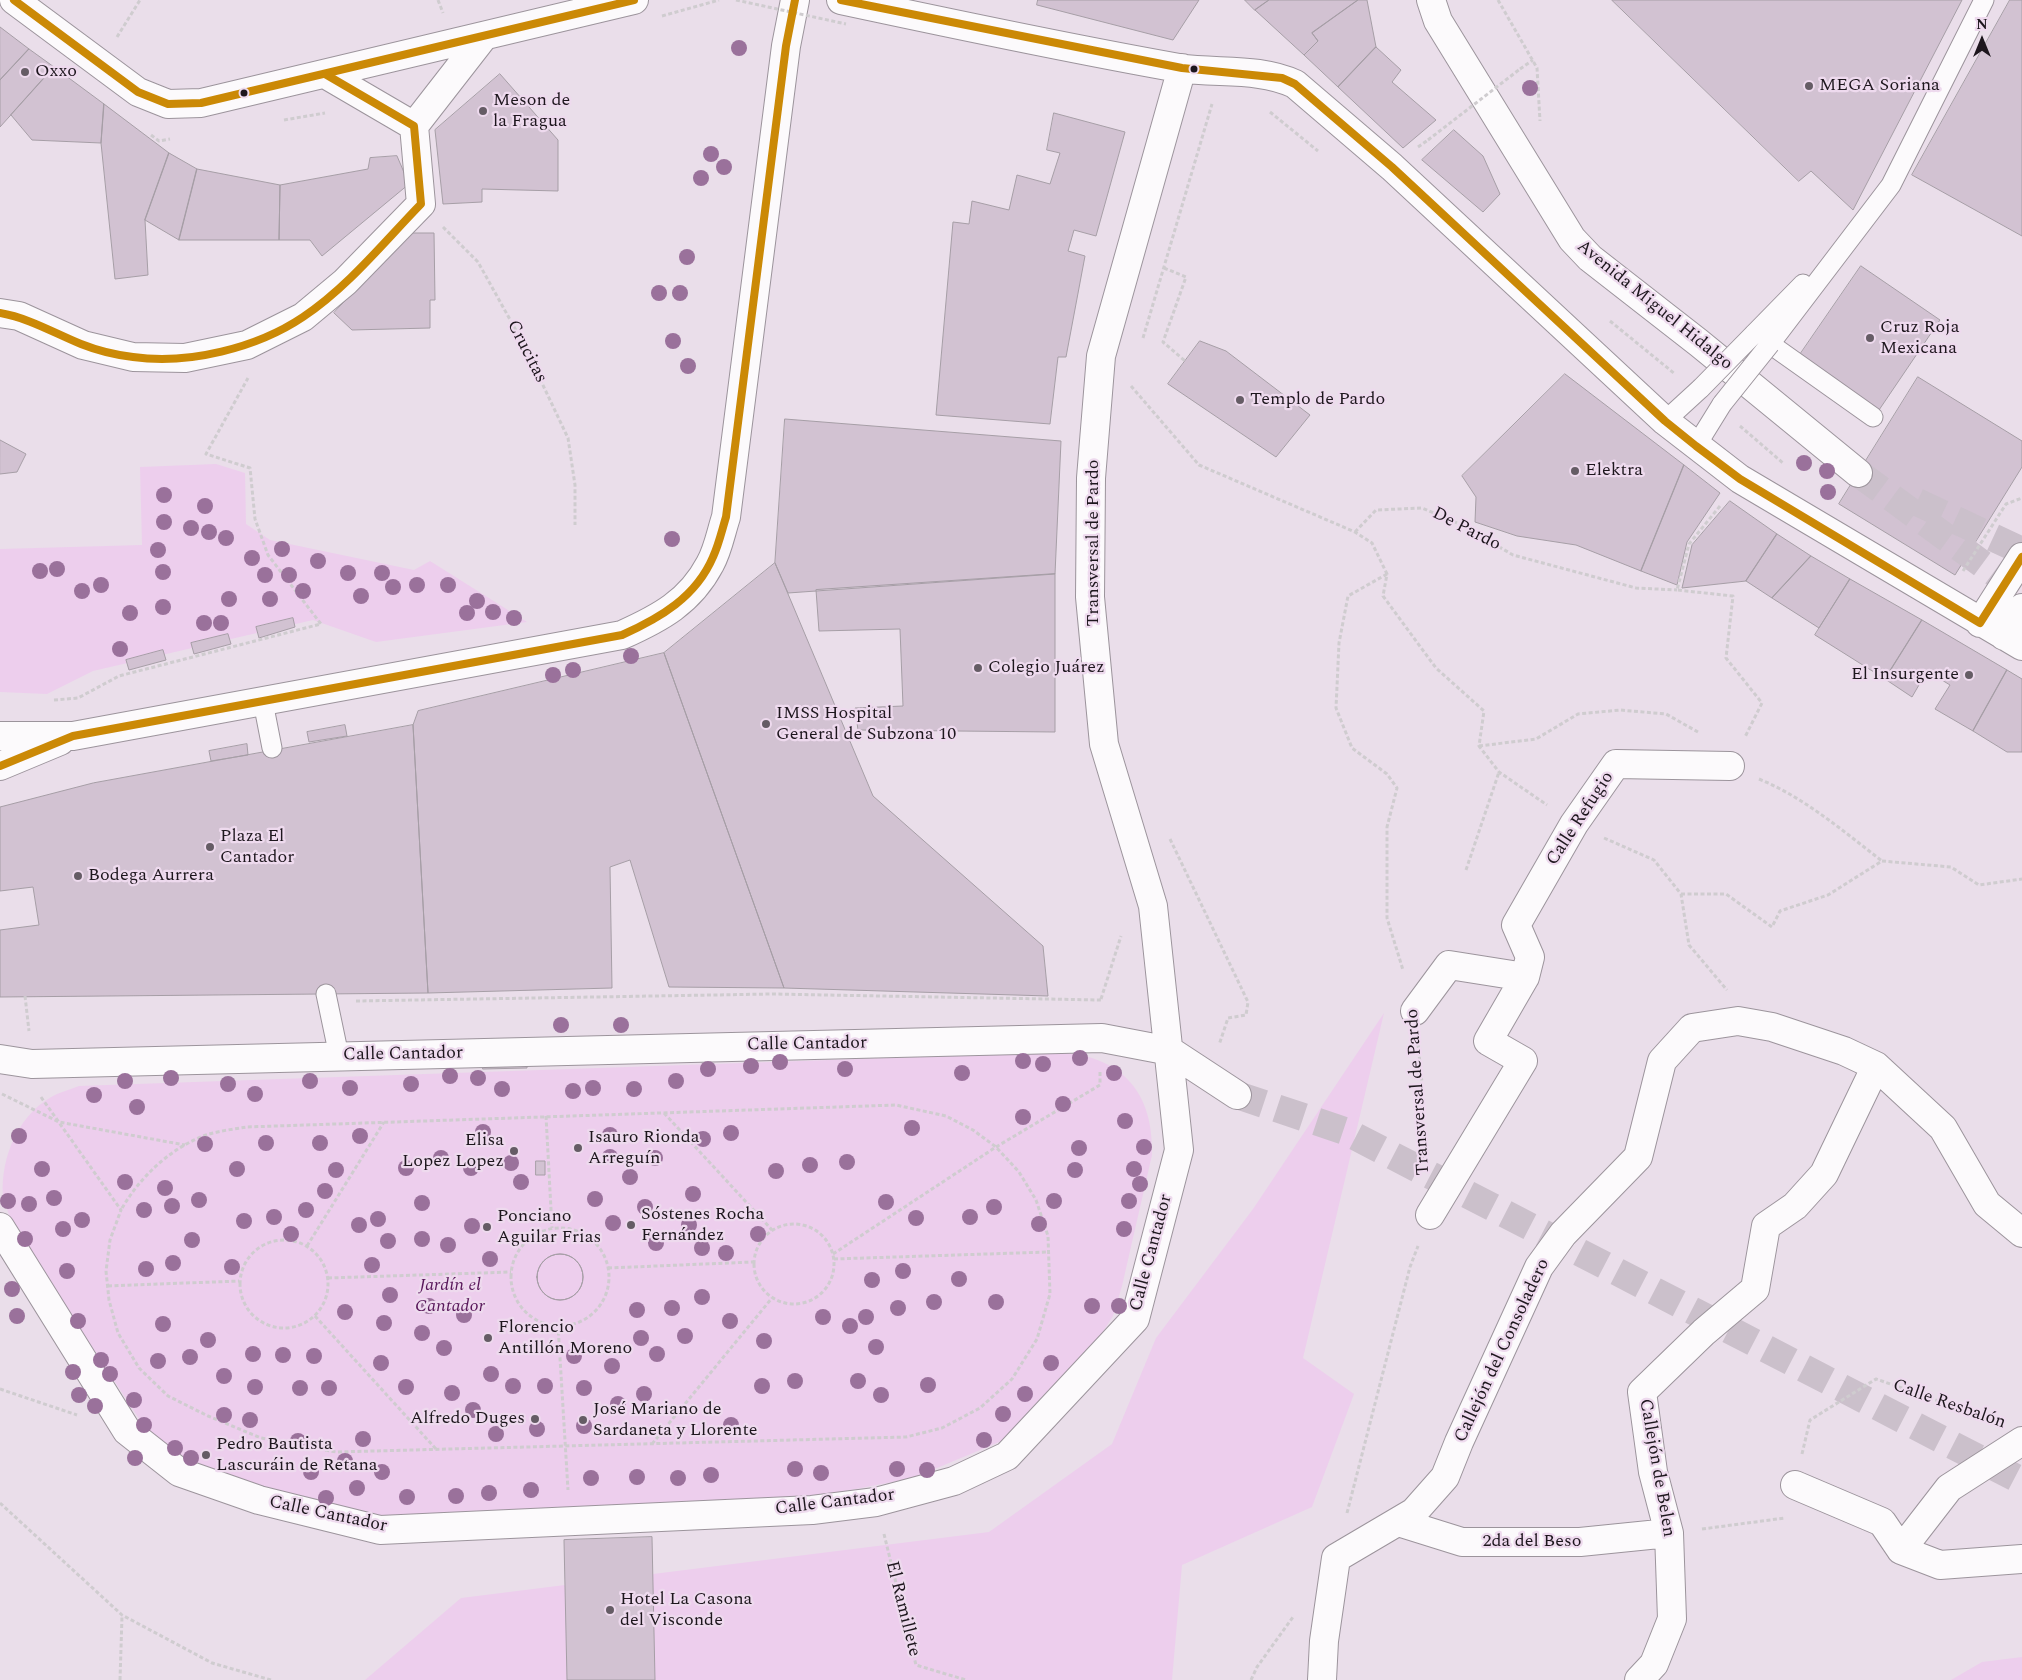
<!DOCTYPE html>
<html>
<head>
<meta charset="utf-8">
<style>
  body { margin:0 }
  #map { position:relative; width:2022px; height:1680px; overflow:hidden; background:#eadeea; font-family:Spectral,serif }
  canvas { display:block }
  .north { position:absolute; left:1957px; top:15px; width:50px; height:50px; -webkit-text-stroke:4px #eedaee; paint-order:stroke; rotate:0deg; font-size:14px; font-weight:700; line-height:20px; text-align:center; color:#1d161d }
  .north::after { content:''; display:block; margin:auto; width:18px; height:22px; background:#1d161d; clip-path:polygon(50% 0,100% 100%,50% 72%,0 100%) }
</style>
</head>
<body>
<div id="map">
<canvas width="2022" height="1680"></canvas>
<div class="north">N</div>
</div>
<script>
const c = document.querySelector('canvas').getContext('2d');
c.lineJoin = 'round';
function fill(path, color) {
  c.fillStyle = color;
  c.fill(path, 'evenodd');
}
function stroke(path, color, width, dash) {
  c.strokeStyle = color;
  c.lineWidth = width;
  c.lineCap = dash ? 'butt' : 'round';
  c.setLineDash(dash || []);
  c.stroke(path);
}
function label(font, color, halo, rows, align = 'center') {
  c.font = font + ' Spectral,serif';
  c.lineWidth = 4.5;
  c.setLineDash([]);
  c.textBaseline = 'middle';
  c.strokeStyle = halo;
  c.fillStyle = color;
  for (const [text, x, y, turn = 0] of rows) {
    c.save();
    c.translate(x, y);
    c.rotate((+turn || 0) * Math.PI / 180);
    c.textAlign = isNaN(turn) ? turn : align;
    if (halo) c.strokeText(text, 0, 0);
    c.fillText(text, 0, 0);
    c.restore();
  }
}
fill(new Path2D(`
  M216 464 245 473 246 524 270 540 414 570 430 561 527 622 376 642 313 620 93 671 47 694 0 692V549L142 545 140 467Z
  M1384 1013 1303 1358 1354 1394 1312 1507 1182 1565 1172 1680H365L461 1598 989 1532 1112 1444 1156 1338 1253 1209Z
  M1060 1052C1123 1057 1154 1093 1152 1155L1122 1286 1113 1316 1097 1341 1004 1440 913 1478 814 1497 448 1521 364 1516 200 1470 151 1437 13 1226C10 1217 6 1207 3 1197 0 1156 20 1111 57 1094 64 1091 72 1089 79 1086Z
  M2022 1657V1680H1951L1982 1662Z`), '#edceed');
const building = new Path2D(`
  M1038 0H1199L1173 40 1037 5Z
  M1245 0H1269L1255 10Z
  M1269 0H1358L1312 33 1318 41 1304 55 1255 10Z
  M1358 0H1367L1376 47 1338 87 1304 55 1318 41 1312 33Z
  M1612 0H1962L1853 210 1811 171 1799 181Z
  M2010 0H2022V236L1912 175Z
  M0 27 29 49 0 80Z
  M1376 47 1401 70 1392 82 1436 120 1403 148 1338 87Z
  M29 49 54 67 0 127V80Z
  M54 67 104 104 101 143 32 140 11 115Z
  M500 74 558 140V191L482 189V202L443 204 435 130Z
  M104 104 169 153 145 220 148 275 115 279 101 143Z
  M1054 113 1125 132 1096 236 1074 230 1068 251 1085 256 1066 357H1058L1050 424 936 415 953 222 969 224 972 201 1009 210 1017 175 1050 184 1060 153 1047 150Z
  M1454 130 1483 156 1500 194 1483 212 1422 160Z
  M169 153 197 169 179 240 145 220Z
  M397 156 409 184 322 256 310 240H279L280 185 368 169 370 158Z
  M197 169 280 185 279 240H179Z
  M410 233H434L435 300H430V328L352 330 334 313Z
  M1861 266 1940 320 1879 410 1799 356Z
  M1200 341 1226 351 1310 415 1276 457 1168 384Z
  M1565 374 1684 465 1641 571 1576 545 1517 536 1475 522 1476 497 1462 476Z
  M1918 377 2022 441V467L1955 575 1839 504Z
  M785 419 1061 441 1055 574 788 593 775 563Z
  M0 440 26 454 17 472 0 474Z
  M1684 465 1720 493 1687 542 1677 585 1641 571Z
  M1730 501 1777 534 1746 581 1682 588 1692 545Z
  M1777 534 1811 556 1772 598 1746 581Z
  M1811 556 1850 579 1819 628 1772 598Z
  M775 563 873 796 1043 946 1048 996 784 988 664 653Z
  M1055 574V732L858 730 855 708 903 706 900 629 819 631 816 590Z
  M1850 579 1922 620 1885 679 1815 635Z
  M293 618 295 627 259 638 256 627Z
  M1922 620 2007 670 1973 731 1935 709 1950 685 1927 671 1912 697 1885 679Z
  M228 634 231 644 194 654 191 643Z
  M163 650 166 660 129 670 126 660Z
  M664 653 784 988 669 987 630 860 610 867 612 988 428 993 413 725 418 711Z
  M2007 670 2022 679V752H2007L1973 731Z
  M345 725 347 736 309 742 307 732Z
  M413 725 428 993 0 997V930L39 925 33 887 0 891V807L93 783Z
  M247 744 248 755 211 761 209 751Z
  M483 1059H527V1068L483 1069Z
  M536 1161H545V1175H536Z
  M537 1277a23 23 0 1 1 46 0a23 23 0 1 1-46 0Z
  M537 1277a23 23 0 1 1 46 0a23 23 0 1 1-46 0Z
  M652 1537 655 1680H567L564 1540Z`);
fill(building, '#d2c2d2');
stroke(building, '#a69ea6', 1);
stroke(new Path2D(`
  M1858 473 2022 593
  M1917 502 2022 551
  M1237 1095 1345 1131 2022 1481`), '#cbc0cb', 28, [28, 14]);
const lane = new Path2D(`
  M1754 334 1803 284
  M1873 417 1770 344 1891 185 1984 0
  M1665 421 1701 388
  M1696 446 1722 404
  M263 702 272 748
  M326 994 339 1056`);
const street = new Path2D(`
  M14 0 138 92 168 104 201 103 634 0
  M841 0C953 24 1066 48 1179 68 1217 74 1259 67 1295 84L1392 167 1665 421 1740 479 2022 646
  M1431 0 1438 21 1572 239 1590 258 1699 343 1858 473
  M325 74 414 126
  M0 313 19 316 83 345 133 357 185 358 247 345 303 317 345 282 421 204 414 126 484 36
  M1980 623 2022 557
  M2004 636 2022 608
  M1525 977 1530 957 1516 925 1574 824 1616 764 1730 766
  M1415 1011 1449 965 1525 977 1488 1041 1523 1061 1430 1215
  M0 1059 32 1064 1102 1038 1170 1051 1237 1095
  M0 1227 127 1431 179 1472 259 1500 380 1530 812 1510 876 1502 954 1481 1007 1456 1135 1319 1179 1150 1153 906 1104 744 1090 597 1091 478 1101 356 1182 68
  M1795 1485 1882 1522 1901 1550 1940 1565 2022 1559
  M1398 1522 1462 1542H1580L1669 1533
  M1901 1550 1949 1488 2022 1441
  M1322 1680 1324 1641 1336 1558 1414 1512 1445 1477 1459 1442 1539 1267 1563 1234 1638 1157 1662 1061 1692 1028 1738 1021 1772 1027 1844 1051 1876 1066 1943 1128 1987 1204 2022 1233
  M1639 1680 1654 1664 1672 1619 1669 1533 1653 1472 1642 1392 1704 1332 1755 1289 1766 1226 1795 1206 1824 1174 1876 1066`);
const primary = new Path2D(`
  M0 736H73L622 635C660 618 690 602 710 564 718 550 721 532 726 517L786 46 795 0
  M0 766 60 741`);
stroke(lane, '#9c949c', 21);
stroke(street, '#9c949c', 30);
stroke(primary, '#9c949c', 30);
stroke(new Path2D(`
  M438 0 443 13
  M1498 0 1537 68 1540 121
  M662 16 719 0
  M117 37 140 0
  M1520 69 1533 60
  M1270 112 1318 151
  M284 120 325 113
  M151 135 159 141 170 139
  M1418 147 1428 140
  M443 227 478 262 523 343 568 438 575 485V525
  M1164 268 1186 277 1163 342 1185 361
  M1610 321 1675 374
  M1143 338 1212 104
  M1131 386 1199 465 1355 532 1372 543 1387 574 1383 596 1436 668 1484 711 1479 746 1499 772 1547 805
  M1740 426 1783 463
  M1720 506 1689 544 1677 590 1733 596 1726 658 1762 703 1745 737
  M1355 532 1376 510 1422 508 1462 525 1513 555 1636 588 1677 590
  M1963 571 2006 504 2022 498
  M1387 574 1348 596 1339 643 1336 708 1352 748 1387 774 1397 788 1387 827V918L1403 970
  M54 700 78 698 119 676 321 624 268 555 255 519 250 468 206 454 248 378
  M1479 746 1536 739 1578 714 1620 710 1666 714 1698 732
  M1759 779C1805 798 1843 831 1882 861
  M1604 838 1654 860 1681 894 1689 945 1727 990
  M1170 839 1248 1002 1246 1015 1228 1018 1219 1045
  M1882 861 1951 867 1979 885 2022 879
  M1466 870 1499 772
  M1681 894H1726L1772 927 1780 911 1828 895 1882 861
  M25 996 29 1031
  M1101 999 1121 936
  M356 1001 772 994 1101 1000
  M1418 1044 1422 1083 1420 1150 1422 1163
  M2 1094 59 1122 185 1145
  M41 1097 121 1210 110 1240 106 1271 109 1300 118 1333 139 1368 168 1396 208 1416 261 1438 336 1452 906 1437 942 1428 980 1408 1012 1379 1037 1339 1050 1294 1048 1236 1036 1200 1019 1172 996 1147 973 1130 946 1116 896 1105 247 1127C234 1129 219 1131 206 1135 170 1148 139 1178 121 1210
  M664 1113 772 1230
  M546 1116 552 1228
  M754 1264a40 40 0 1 1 80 0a40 40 0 1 1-80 0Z
  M511 1277a49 49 0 1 1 98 0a49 49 0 1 1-98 0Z
  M240 1284a44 44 0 1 1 88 0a44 44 0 1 1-88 0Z
  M307 1246 384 1122
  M833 1254 996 1147 1100 1085V1071
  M834 1259 1048 1252
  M608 1268 753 1262
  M328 1278 511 1272
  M108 1286 239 1281
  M315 1316 436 1449
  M558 1325 568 1490
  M0 1389 77 1415
  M652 1444 772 1298
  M1802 1454 1810 1420 1876 1379 1993 1420
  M0 1503 122 1615 212 1663 271 1680
  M1347 1513 1410 1267 1418 1246
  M1702 1529 1785 1518
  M884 1534 916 1665 966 1680
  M120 1680 122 1616
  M1251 1680 1257 1667 1293 1617`), '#cfcccf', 3, [4, 2.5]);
stroke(lane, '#fcfafc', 19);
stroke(street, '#fcfafc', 28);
stroke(primary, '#fcfafc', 28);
const laneBridge = new Path2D(`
  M1701 388 1754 334
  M1722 404 1770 344`);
stroke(laneBridge, '#9c949c', 21, []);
stroke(new Path2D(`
  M736 0 846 24
  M1428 140 1520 69`), '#cfcccf', 3, [4, 2.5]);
stroke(laneBridge, '#fcfafc', 19);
stroke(new Path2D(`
  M14 0 138 92 168 104 201 103 634 0
  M841 0 1182 68 1282 78 1295 84 1392 167 1665 421 1696 446 1740 479 1980 623 2022 557
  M0 313C29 318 54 333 81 344 96 350 116 355 133 357 188 365 257 348 303 317 348 287 384 242 421 204L414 126 325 74
  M0 766 73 736 622 635C660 618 696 597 713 557 719 544 722 530 726 517L786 46 795 0`), '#cb8906', 8);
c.fillStyle = '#9a719b';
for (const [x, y] of [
  [739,48],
  [1530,88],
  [711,154],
  [724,167],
  [701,178],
  [687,257],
  [659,293],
  [680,293],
  [673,341],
  [688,366],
  [1804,463],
  [1827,471],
  [1828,492],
  [164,495],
  [205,506],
  [164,522],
  [191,528],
  [209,532],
  [226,538],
  [672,539],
  [282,549],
  [158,550],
  [252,558],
  [318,561],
  [57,569],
  [40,571],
  [163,572],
  [348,573],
  [382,573],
  [265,575],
  [289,575],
  [101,585],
  [417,585],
  [448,585],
  [393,587],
  [82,591],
  [303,591],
  [361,596],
  [229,599],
  [270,599],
  [477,601],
  [163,607],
  [493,612],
  [130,613],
  [467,613],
  [514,618],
  [204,623],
  [221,623],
  [120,649],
  [631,656],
  [573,670],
  [553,675],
  [561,1025],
  [621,1025],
  [1080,1058],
  [1023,1061],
  [780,1062],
  [1043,1064],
  [751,1066],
  [708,1069],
  [845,1069],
  [962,1073],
  [1114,1073],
  [450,1076],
  [171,1078],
  [478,1078],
  [125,1081],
  [310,1081],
  [676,1081],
  [228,1084],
  [411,1084],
  [350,1088],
  [593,1088],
  [502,1089],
  [634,1089],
  [573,1091],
  [255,1094],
  [94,1095],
  [1063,1104],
  [137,1107],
  [1023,1117],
  [1125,1121],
  [912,1128],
  [483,1132],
  [731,1133],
  [610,1135],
  [19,1136],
  [360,1136],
  [703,1139],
  [266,1143],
  [320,1143],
  [205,1144],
  [1144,1147],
  [1079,1148],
  [610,1157],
  [441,1158],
  [655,1158],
  [847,1162],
  [511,1163],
  [810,1165],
  [406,1168],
  [471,1168],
  [42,1169],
  [237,1169],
  [1134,1169],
  [336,1170],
  [1075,1170],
  [776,1171],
  [630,1177],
  [125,1182],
  [521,1182],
  [1140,1184],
  [165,1188],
  [325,1191],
  [693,1194],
  [54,1198],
  [595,1199],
  [199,1200],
  [8,1201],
  [1054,1201],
  [1129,1201],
  [886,1202],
  [422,1203],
  [29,1204],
  [172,1206],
  [645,1207],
  [994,1207],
  [144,1210],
  [306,1210],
  [274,1217],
  [970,1217],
  [916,1218],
  [378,1219],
  [82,1220],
  [244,1221],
  [613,1223],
  [1039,1224],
  [359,1225],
  [689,1225],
  [472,1226],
  [63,1229],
  [1124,1229],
  [291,1234],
  [758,1234],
  [25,1239],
  [422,1239],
  [192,1240],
  [388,1241],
  [656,1243],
  [448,1245],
  [702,1248],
  [726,1253],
  [490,1259],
  [173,1263],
  [372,1265],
  [232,1267],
  [146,1269],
  [67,1271],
  [903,1271],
  [959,1279],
  [872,1280],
  [12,1289],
  [390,1295],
  [702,1297],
  [934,1302],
  [996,1302],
  [429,1306],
  [1092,1306],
  [1119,1306],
  [672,1308],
  [898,1308],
  [637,1310],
  [345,1312],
  [464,1315],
  [17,1316],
  [823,1317],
  [866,1317],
  [78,1321],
  [730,1321],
  [384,1323],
  [163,1324],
  [850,1326],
  [422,1333],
  [685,1336],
  [641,1338],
  [208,1340],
  [764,1341],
  [876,1347],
  [444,1348],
  [253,1354],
  [657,1354],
  [283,1355],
  [314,1356],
  [574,1356],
  [190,1357],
  [101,1360],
  [158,1361],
  [381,1363],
  [1051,1363],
  [612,1366],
  [73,1372],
  [110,1374],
  [491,1374],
  [224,1376],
  [795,1381],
  [858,1381],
  [928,1385],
  [513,1386],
  [545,1386],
  [762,1386],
  [255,1387],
  [406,1387],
  [300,1388],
  [329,1388],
  [584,1388],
  [452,1393],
  [644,1394],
  [1025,1394],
  [79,1395],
  [881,1395],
  [134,1400],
  [618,1404],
  [95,1406],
  [473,1410],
  [1003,1414],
  [224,1415],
  [250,1420],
  [144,1425],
  [731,1425],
  [584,1426],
  [537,1429],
  [496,1434],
  [363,1439],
  [984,1440],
  [298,1441],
  [175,1448],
  [135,1458],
  [191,1458],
  [345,1461],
  [795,1469],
  [897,1469],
  [927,1470],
  [311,1472],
  [382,1472],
  [821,1473],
  [711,1475],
  [637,1477],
  [591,1478],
  [678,1478],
  [357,1488],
  [531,1490],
  [489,1493],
  [456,1496],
  [407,1497],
  [326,1498]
]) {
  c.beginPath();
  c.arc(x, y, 8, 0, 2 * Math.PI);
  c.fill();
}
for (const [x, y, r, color] of [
  [1194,69,4.5,"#1d161d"],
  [25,72,5,"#655c65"],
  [1809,86,5,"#655c65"],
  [244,93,4.5,"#1d161d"],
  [483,111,5,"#655c65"],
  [1870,338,5,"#655c65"],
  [1240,400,5,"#655c65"],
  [1575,471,5,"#655c65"],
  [978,668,5,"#655c65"],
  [1969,675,5,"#655c65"],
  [766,724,5,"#655c65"],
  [210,847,5,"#655c65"],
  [78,876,5,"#655c65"],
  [578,1148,5,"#655c65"],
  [514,1151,5,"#655c65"],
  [631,1225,5,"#655c65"],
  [487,1227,5,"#655c65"],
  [488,1338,5,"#655c65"],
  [535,1419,5,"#655c65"],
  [583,1420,5,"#655c65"],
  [206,1455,5,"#655c65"],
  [610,1610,5,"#655c65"]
]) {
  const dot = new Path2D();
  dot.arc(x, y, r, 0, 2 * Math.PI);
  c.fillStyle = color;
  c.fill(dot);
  stroke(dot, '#eedaee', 2);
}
label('18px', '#1d161d', '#eedaee', [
  ["Oxxo",35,72],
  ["MEGA Soriana",1819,86],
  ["Meson de",493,101],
  ["la Fragua",493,122],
  ["Cruz Roja",1880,328],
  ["Mexicana",1880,349],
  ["Templo de Pardo",1250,400],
  ["Elektra",1585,471],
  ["Colegio Juárez",988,668],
  ["El Insurgente",1959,675,"right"],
  ["IMSS Hospital",776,714],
  ["General de Subzona 10",776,735],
  ["Plaza El",220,837],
  ["Cantador",220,858],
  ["Bodega Aurrera",88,876],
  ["Isauro Rionda",588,1138],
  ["Arreguín",588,1159],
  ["Elisa",504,1141,"right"],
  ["Lopez Lopez",504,1162,"right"],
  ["Sóstenes Rocha",641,1215],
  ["Fernández",641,1236],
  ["Ponciano",497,1217],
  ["Aguilar Frias",497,1238],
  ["Florencio",498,1328],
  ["Antillón Moreno",498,1349],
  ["José Mariano de",593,1410],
  ["Sardaneta y Llorente",593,1431],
  ["Alfredo Duges",525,1419,"right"],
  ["Pedro Bautista",216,1445],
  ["Lascuráin de Retana",216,1466],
  ["Hotel La Casona",620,1600],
  ["del Visconde",620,1621]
], 'left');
label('18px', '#1d161d', '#eedaee', [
  ["Avenida Miguel Hidalgo",1654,306,39],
  ["Crucitas",526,352,63],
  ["De Pardo",1466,530,27],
  ["Transversal de Pardo",1094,543,-90],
  ["Calle Refugio",1581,819,-57],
  ["Calle Cantador",807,1045,-1],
  ["Calle Cantador",403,1055,-1],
  ["Transversal de Pardo",1419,1092,-94],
  ["Calle Cantador",1152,1253,-75],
  ["Callejón del Consoladero",1503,1351,-65],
  ["Calle Resbalón",1949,1405,19],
  ["Callejón de Belen",1656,1468,80],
  ["Calle Cantador",835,1503,-7],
  ["Calle Cantador",328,1515,12],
  ["2da del Beso",1532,1542],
  ["El Ramillete",902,1609,76]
]);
label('italic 18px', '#58175a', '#eedaee', [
  ["Jardín el",450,1286],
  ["Cantador",450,1307]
]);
</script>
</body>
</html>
